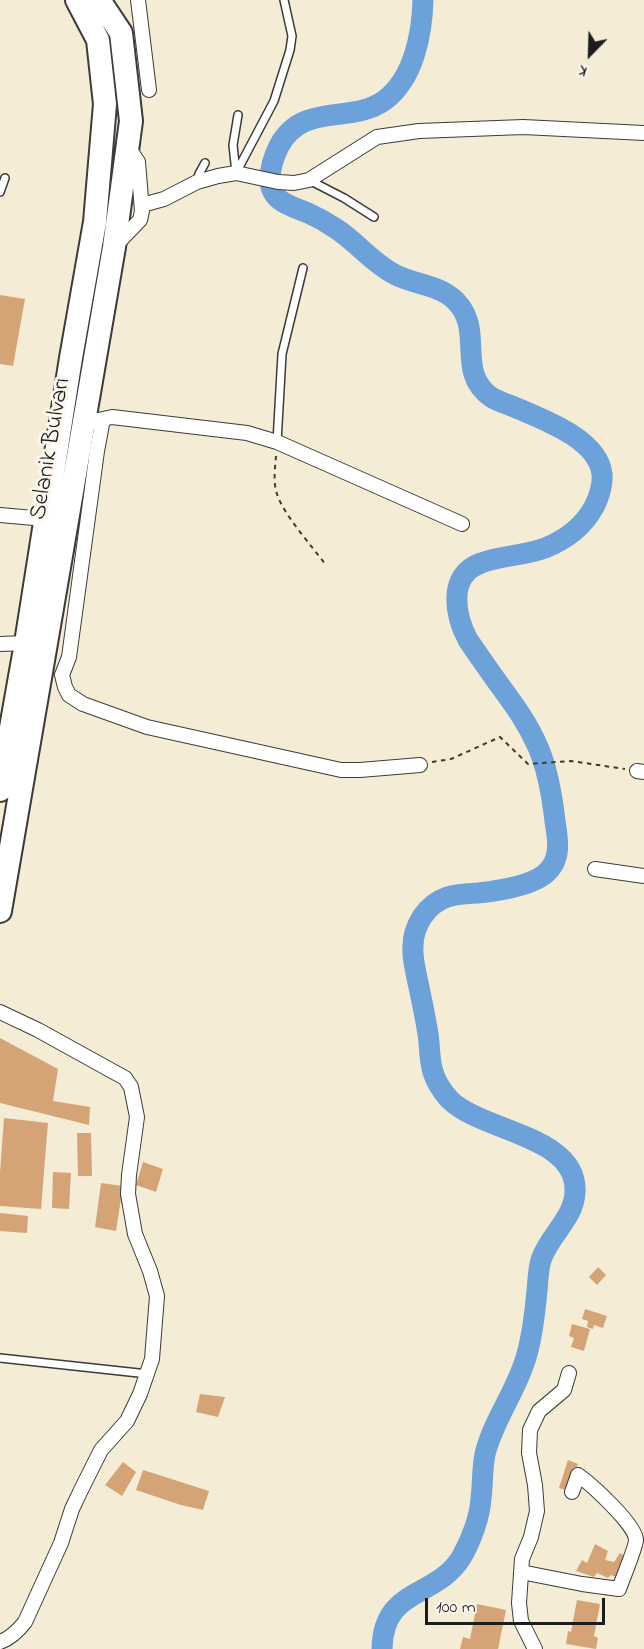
<!DOCTYPE html>
<html>
<head>
<meta charset="utf-8">
<style>
  body { margin:0 }
  #map { position:relative; width:644px; height:1649px; overflow:hidden; background:#f5ecd6; font-family:"Indie Flower",sans-serif }
  canvas { display:block }
  .north { position:absolute; left:560px; top:24px; width:60px; height:60px; -webkit-text-stroke:4px #fbf7ec; paint-order:stroke; rotate:203deg; font-size:16px; font-weight:700; line-height:24px; text-align:center; color:#1c1c1c }
  .north::after { content:''; display:block; margin:auto; width:21px; height:27px; background:#1c1c1c; clip-path:polygon(50% 0,100% 100%,50% 72%,0 100%) }
  .scale { position:absolute; left:425px; top:1598px; width:180px; height:27px; box-sizing:border-box; border:3px solid #1c1c1c; border-top:0; padding-left:8px; font-size:18px; line-height:21px; white-space:nowrap; color:#1c1c1c; -webkit-text-stroke:4px #fbf7ec; paint-order:stroke }
</style>
</head>
<body>
<div id="map">
<canvas width="644" height="1649"></canvas>
<div class="north">K</div>
<div class="scale">100 m</div>
</div>
<script>
const c = document.querySelector('canvas').getContext('2d');
c.lineJoin = 'round';
function stroke(path, color, width, dash) {
  c.strokeStyle = color;
  c.lineWidth = width;
  c.lineCap = dash ? 'butt' : 'round';
  c.setLineDash(dash || []);
  c.stroke(path);
}
function fill(path, color) {
  c.fillStyle = color;
  c.fill(path, 'evenodd');
}
function label(font, color, halo, rows, align = 'center') {
  c.font = font + ' "Indie Flower",sans-serif';
  c.lineWidth = 6;
  c.setLineDash([]);
  c.textBaseline = 'middle';
  c.strokeStyle = halo;
  c.fillStyle = color;
  for (const [text, x, y, turn = 0] of rows) {
    c.save();
    c.translate(x, y);
    c.rotate((+turn || 0) * Math.PI / 180);
    c.textAlign = isNaN(turn) ? turn : align;
    if (halo) c.strokeText(text, 0, 0);
    c.fillText(text, 0, 0);
    c.restore();
  }
}
stroke(new Path2D(`
  M382 1649C383 1587 435 1599 461 1558 471 1541 480 1517 481 1498 483 1483 482 1469 485 1454 494 1418 518 1389 527 1354 533 1333 535 1312 537 1291 538 1281 538 1270 541 1260 549 1235 574 1219 575 1192 578 1135 481 1132 449 1099 442 1091 436 1082 433 1072 429 1059 430 1047 428 1034 425 1015 421 997 417 978 415 967 412 957 413 946 413 936 417 925 422 917 437 895 455 894 478 893 497 891 530 886 545 874 562 860 558 840 555 821 552 795 548 770 538 747 528 724 515 706 501 687 490 672 479 656 468 640 455 615 447 575 481 563 502 555 524 556 545 548 565 540 583 527 594 507 599 497 603 485 602 474 598 440 547 421 519 409 510 405 499 402 491 397 457 373 482 335 460 306 444 284 416 286 394 274 371 262 356 241 335 228 326 222 317 217 308 213 291 206 271 202 270 180 270 169 274 156 279 146 303 101 351 125 385 100 414 78 422 34 423 0`), '#6ca1d9', 21);
fill(new Path2D(`
  M0 295 25 299 13 366 0 364Z
  M0 1038 58 1069 53 1101 90 1107 89 1125 0 1103Z
  M4 1118 48 1123 41 1209 0 1206V1172Z
  M77 1133H91L92 1176H78Z
  M143 1162 163 1169 156 1192 136 1185Z
  M53 1172 71 1173 69 1209 52 1208Z
  M101 1183 123 1186 116 1231 95 1227Z
  M0 1213 28 1216 27 1233 0 1231Z
  M598 1267 606 1275 597 1285 589 1277Z
  M585 1309 607 1316 603 1328 594 1325 593 1329 587 1327 588 1321 582 1319Z
  M572 1324 590 1329 584 1351 571 1347 574 1338 569 1336Z
  M200 1394 225 1397 218 1417 196 1412Z
  M568 1460 578 1464 569 1491 559 1488Z
  M123 1462 136 1472 122 1496 105 1485Z
  M143 1470 209 1491 203 1510 181 1505 136 1490Z
  M595 1544 608 1551 605 1560 614 1562 620 1553 627 1558 618 1578 611 1575 608 1578 597 1573 594 1577 576 1571 582 1560 587 1563Z
  M577 1600 600 1604 594 1636 598 1638 596 1649 566 1644 568 1631 571 1632Z
  M477 1604 506 1610 498 1649H460L463 1637 470 1639Z`), '#d4a477');
const service = new Path2D(`
  M236 173 274 101 290 50 292 36 284 0
  M236 173 233 145 238 115
  M309 180 344 198 374 217
  M197 182 199 174 205 163
  M0 192 5 178
  M277 442 282 354 303 268
  M0 1358 148 1374`);
const minor = new Path2D(`
  M138 0 149 90
  M142 205 164 199 197 182 218 176 236 173 278 182 294 183 309 180 377 137 419 131 523 127 644 133
  M114 247 140 220 142 211 138 162 128 147
  M103 419 97 451 69 657 62 675 65 687 69 695 83 704 147 727 341 770H360L420 765
  M94 421 112 417 247 433 277 442 462 524
  M0 515 45 519
  M0 644 26 643
  M637 771 644 772
  M595 869 644 876
  M0 1012 38 1030 114 1072 125 1078 131 1087 137 1117 129 1175 128 1194 135 1234 150 1271 157 1296 152 1359 140 1394 127 1421 101 1450 81 1490 72 1509 61 1543 25 1622C18 1631 11 1638 0 1642
  M521 1572 582 1584 619 1589C622 1580 636 1547 636 1540 636 1525 591 1484 578 1475L572 1492
  M535 1649 521 1621 519 1603 522 1559 531 1537 537 1511 535 1485 529 1453 530 1430 539 1411 564 1390 569 1373`);
const primary = new Path2D(`
  M0 790 26 643 71 358 95 222 105 104 98 40 77 0
  M0 911 114 247 131 121 121 33 99 0`);
stroke(service, '#3d3b38', 10);
stroke(minor, '#3d3b38', 16);
stroke(primary, '#3d3b38', 26);
stroke(new Path2D(`
  M276 456C275 468 273 483 277 494 283 514 312 546 325 564
  M432 762 451 759 500 737 528 764 571 761 625 769`), '#3d3b38', 2, [4.5, 4.5]);
stroke(service, '#fff', 7);
stroke(minor, '#fff', 14);
stroke(primary, '#fff', 22);
label('24px', '#1c1c1c', '#fbf7ec', [
  ["Selanik Bulvarı",52,449,-80]
]);
</script>
</body>
</html>
